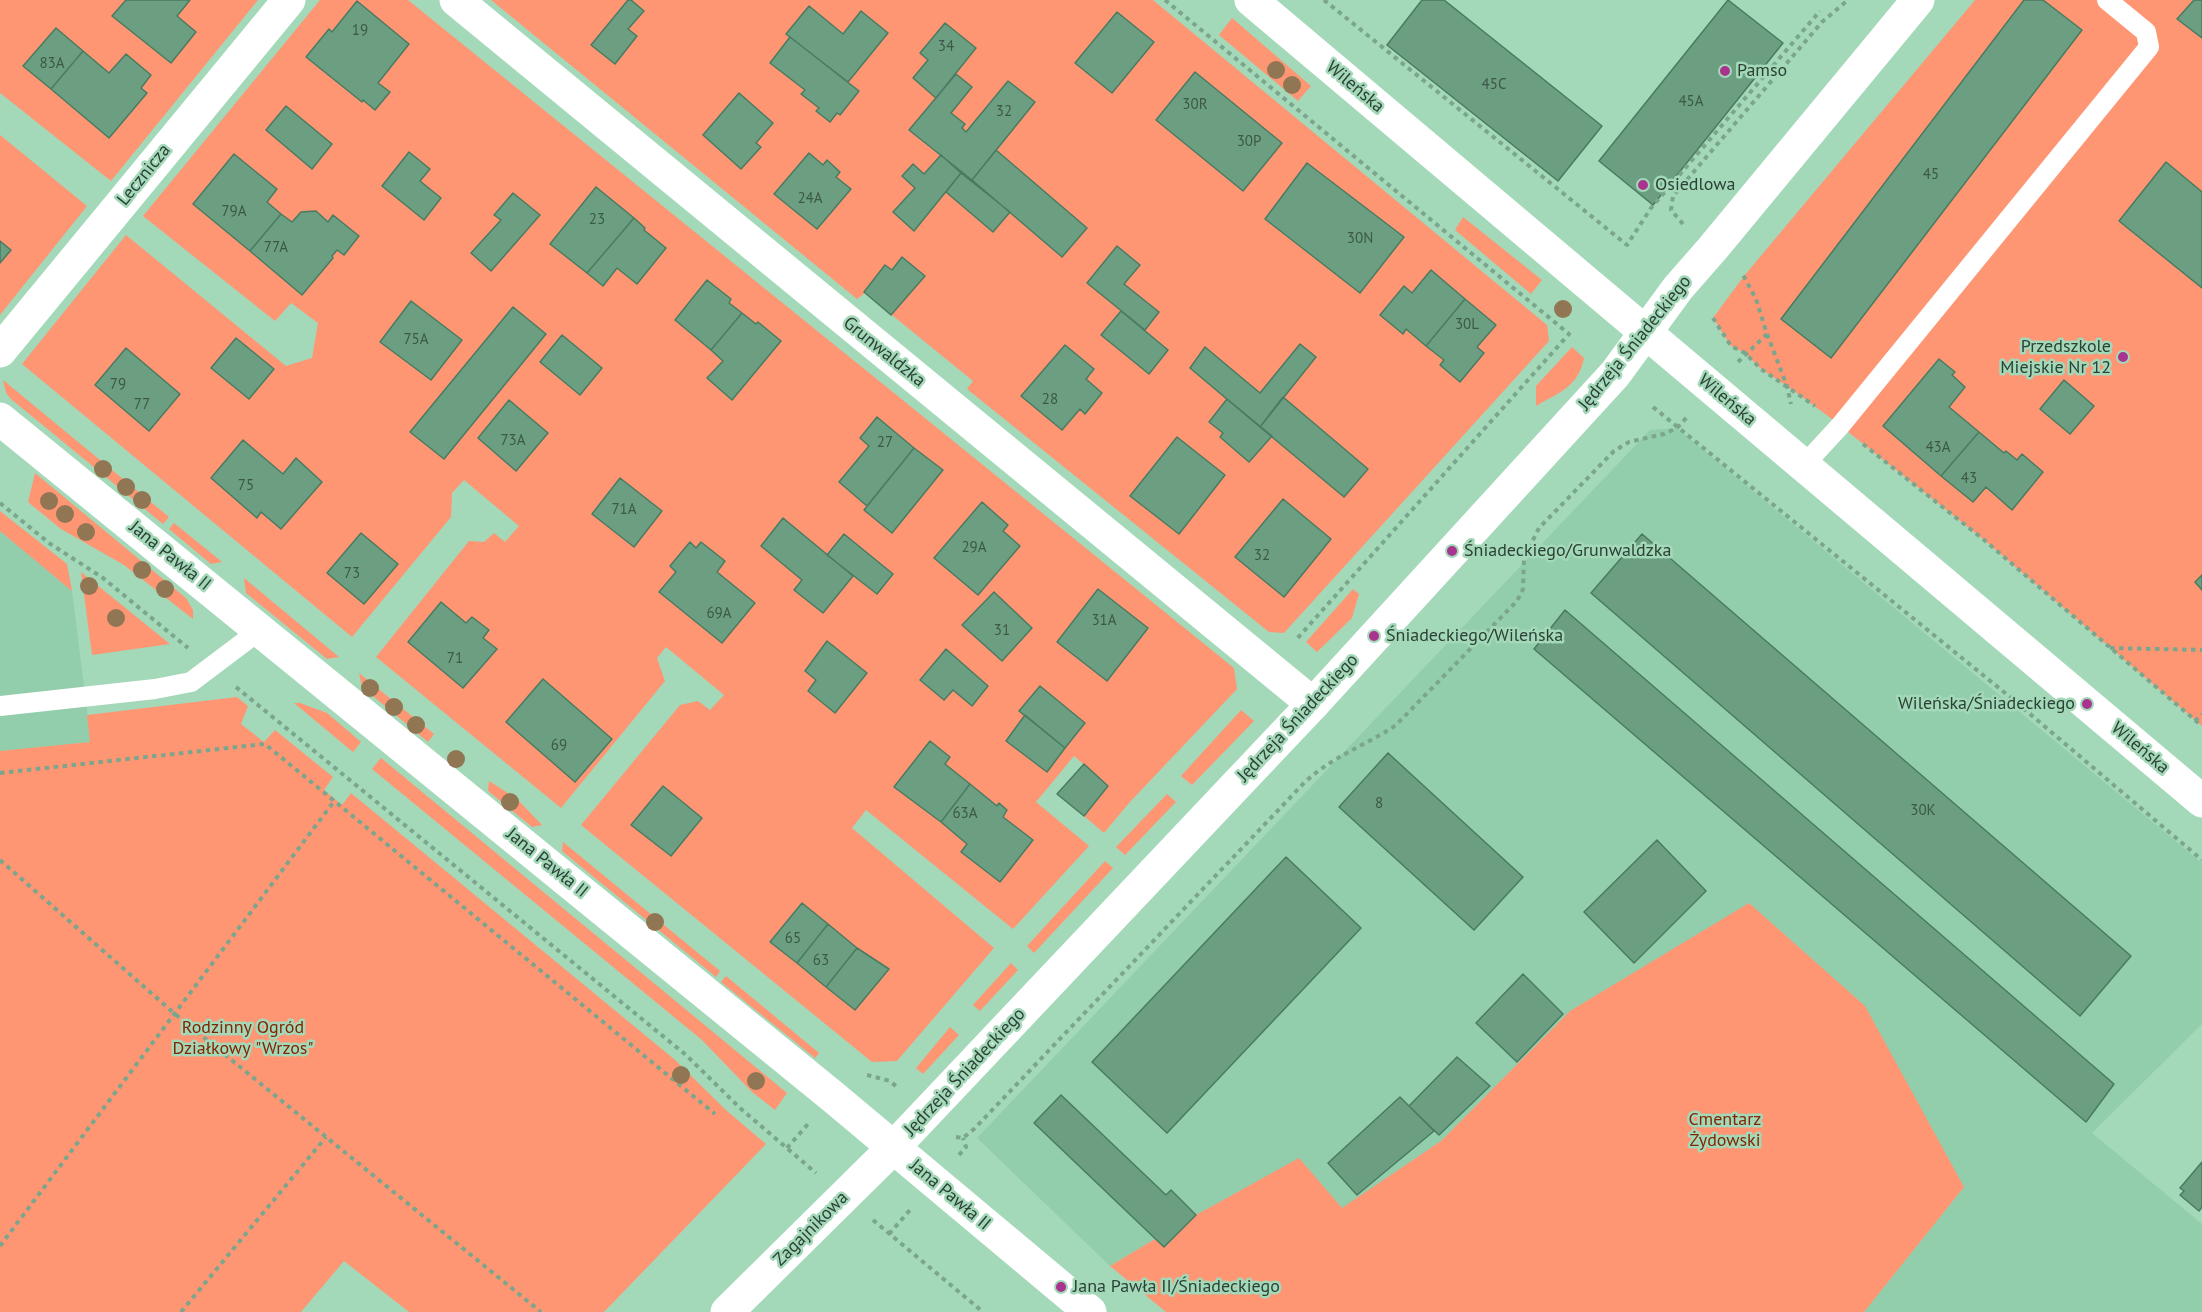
<!DOCTYPE html>
<html>
<head>
<meta charset="utf-8">
<style>
  body { margin:0 }
  canvas { display:block; background:#a3d8b9 }
</style>
</head>
<body>
<canvas width="2202" height="1312"></canvas>
<script>
const c = document.querySelector('canvas').getContext('2d');
c.lineJoin = 'round';
function fill(path, color) {
  c.fillStyle = color;
  c.fill(path, 'evenodd');
}
function stroke(path, color, width, dash) {
  c.strokeStyle = color;
  c.lineWidth = width;
  c.lineCap = dash ? 'butt' : 'round';
  c.setLineDash(dash || []);
  c.stroke(path);
}
function label(font, color, halo, rows, align = 'center') {
  c.font = font + ' "PT Sans",sans-serif';
  c.lineWidth = 5;
  c.setLineDash([]);
  c.textBaseline = 'middle';
  c.strokeStyle = halo;
  c.fillStyle = color;
  for (const [text, x, y, turn = 0] of rows) {
    c.save();
    c.translate(x, y);
    c.rotate((+turn || 0) * Math.PI / 180);
    c.textAlign = isNaN(turn) ? turn : align;
    if (halo) c.strokeText(text, 0, 0);
    c.fillText(text, 0, 0);
    c.restore();
  }
}
fill(new Path2D(`
  M1677 428 2202 863V1024L2092 1133 2202 1224V1312H1864L1964 1187 1570 1011 1441 1141 1342 1209 1196 1215 1164 1247 1155 1239 1110 1266 977 1138 1650 430Z
  M0 528 72 591 91 742 0 751Z`), '#92ceac');
fill(new Path2D(`
  M0 0H258L111 181 0 93Z
  M320 0H408L1234 668 1237 689 1129 803 1104 833 1084 816 1108 786 1074 756 1036 802 1089 846 1013 929 866 810 852 828 994 948 897 1061 872 1062 581 825 680 705 698 701 710 710 724 695 666 647 657 658 665 681 561 808 376 657 469 541 484 542 494 533 505 542 519 526 464 480 452 493 451 517 352 637 22 364 126 235 286 366 312 358 318 323 291 303 275 321 143 216Z
  M491 0H1153L1547 325 1549 341 1284 633 1269 632 967 389 973 381 865 293 857 299Z
  M1975 0H2202V726L1983 539 1828 416 1787 386 1761 369 1745 353 1731 346 1713 318 1744 276Z
  M1232 18 1311 86 1298 101 1219 35Z
  M0 135 87 206 0 315Z
  M1463 217 1542 280 1531 294 1455 230Z
  M1572 347 1584 358C1578 387 1560 392 1536 406V386Z
  M3 380 169 517 163 524 11 399 6 393Z
  M35 473 186 598 193 610V619L124 565 61 529 28 502Z
  M0 511 67 564 72 591 0 531Z
  M174 523 222 562 211 564 169 529Z
  M81 572 170 644 92 655Z
  M244 578 339 657 327 659 246 593Z
  M1353 589 1359 594 1352 618 1317 652 1306 642Z
  M359 673 434 734 428 742 362 687Z
  M237 697 248 706 241 724 264 742 275 730 333 777 324 790 342 805 351 793 674 1059 727 1111 766 1144 604 1312H409L344 1261 301 1312H0V751L90 742 87 715Z
  M300 703 327 713 361 742 353 752 294 703Z
  M1241 710 1254 721 1192 785 1181 776Z
  M381 758 787 1093 775 1110 752 1092 702 1040 372 769Z
  M489 781 517 799 542 825 532 827 488 791Z
  M1167 794 1176 802 1125 855 1116 847Z
  M563 842 720 971 716 977 562 851Z
  M1105 861 1113 868 1034 953 1027 946Z
  M1749 903 1865 1006 1964 1187 1864 1312H1166L1110 1266 1155 1239 1165 1247 1196 1215 1299 1158 1342 1208 1441 1141 1570 1011Z
  M1011 963 1018 970 980 1011 973 1005Z
  M726 976 819 1053 815 1058 721 982Z
  M950 1027 959 1035 923 1074 916 1068Z`), '#fe9674');
const building = new Path2D(`
  M190 0 177 16 196 32 171 63 112 16 126 0Z
  M628 0H631L644 11 628 29 637 36 615 64 591 45Z
  M1422 0H1444L1602 126 1558 181 1387 45Z
  M1728 0 1783 43 1653 205 1599 161Z
  M2024 0H2043L2082 30 1831 358 1781 319Z
  M2194 0H2202V38L2177 19Z
  M357 1 409 44 378 83 390 92 375 110 363 100 362 102 306 57 329 29 332 32Z
  M809 6 843 34 861 11 888 33 848 82 786 34Z
  M1117 12 1154 42 1112 93 1075 63Z
  M945 23 976 48 936 98 913 78 928 60 920 53Z
  M56 28 83 51 51 89 23 66Z
  M790 37 859 91 840 115 837 113 830 122 816 111 819 108 801 94 805 90 770 63Z
  M83 51 109 73 126 54 151 75 141 88 147 93 109 138 51 89Z
  M1195 72 1282 143 1243 191 1156 120Z
  M956 74 972 87 951 113 965 124 962 128 966 132 1008 81 1035 102 972 180 909 130Z
  M739 93 773 123 756 143 761 147 741 169 703 135Z
  M286 106 332 144 312 169 266 130Z
  M996 150 1087 228 1062 257 972 180Z
  M409 152 430 169 420 181 441 198 424 220 382 186Z
  M809 153 823 165 827 160 840 172 836 177 851 189 817 229 774 194Z
  M234 154 277 189 267 202 281 214 250 251 193 204Z
  M941 155 961 173 914 231 893 212 915 188 902 176 913 164 924 174Z
  M2166 162 2202 192V288L2119 221Z
  M1307 163 1404 237 1360 293 1265 219Z
  M961 173 1010 212 993 232 946 192Z
  M596 187 634 218 587 273 550 244Z
  M513 193 540 215 491 271 471 253 501 220 494 215Z
  M316 211 328 222 333 215 359 236 344 255 337 250 332 256 333 258 302 295 250 251 281 214 292 222 301 212Z
  M634 218 645 228 644 230 666 248 637 284 617 268 603 286 587 273Z
  M0 241 11 250 0 263Z
  M1117 246 1140 265 1124 284 1159 312 1145 330 1087 283Z
  M902 257 925 276 891 315 864 292 885 265 892 270Z
  M1431 270 1465 299 1426 346 1406 329 1403 334 1380 315 1404 286 1412 293Z
  M707 280 731 299 729 303 742 313 711 350 675 320Z
  M1465 299 1496 325 1477 347 1484 353 1460 382 1440 365 1444 360 1426 346Z
  M411 301 462 340 431 380 380 342Z
  M513 307 546 334 444 459 410 432Z
  M1121 311 1168 350 1149 374 1101 335Z
  M742 313 756 324 758 322 781 341 732 400 707 378 723 361 711 350Z
  M562 335 602 368 580 395 540 362Z
  M236 338 274 369 249 399 211 368Z
  M1300 344 1316 357 1260 427 1190 368 1205 347 1260 393Z
  M1065 345 1094 369 1086 379 1102 393 1085 414 1080 409 1062 430 1021 396Z
  M126 348 180 394 149 431 95 385Z
  M1939 359 1955 372 1952 375 1965 387 1949 407 1979 432 1941 476 1883 426Z
  M2064 380 2094 406 2070 434 2040 409Z
  M1283 397 1368 469 1344 497 1260 427Z
  M1227 399 1272 436 1249 462 1220 437 1223 433 1209 422Z
  M509 400 548 433 516 471 478 438Z
  M877 417 914 448 867 506 839 482 869 446 860 438Z
  M1979 432 2004 453 2006 451 2017 460 2022 454 2043 472 2012 510 1986 487 1973 502 1941 476Z
  M1177 437 1225 475 1179 534 1130 496Z
  M243 440 283 474 296 458 322 482 281 529 261 512 257 518 211 478Z
  M914 448 943 470 892 533 864 510Z
  M620 478 662 511 634 547 592 514Z
  M1283 499 1331 539 1284 597 1235 557Z
  M982 502 1008 525 1003 531 1020 546 978 595 934 558Z
  M783 518 853 576 823 613 794 590 802 580 761 546Z
  M361 533 398 564 364 604 327 573Z
  M844 534 893 574 877 594 827 555Z
  M1642 534 2131 956 2080 1016 1591 593Z
  M690 542 696 548 701 542 725 561 717 572 755 603 722 643 659 592 676 572 670 566Z
  M2202 575V590L2195 582Z
  M1098 589 1148 628 1107 681 1057 642Z
  M994 592 1032 628 1002 661 962 625Z
  M441 602 466 623 472 617 489 630 483 638 497 649 463 688 408 642Z
  M1565 610 2114 1084 2086 1122 1534 649Z
  M827 641 867 673 835 713 808 691 816 680 805 671Z
  M946 649 988 686 972 706 953 690 944 700 920 680Z
  M543 679 612 739 575 782 506 722Z
  M1040 686 1085 723 1065 748 1019 711Z
  M1025 715 1065 748 1047 772 1006 741Z
  M930 741 950 757 945 764 970 784 941 822 894 787Z
  M1388 753 1523 877 1474 930 1339 807Z
  M1084 764 1108 786 1084 816 1057 794Z
  M970 784 997 806 999 803 1007 810 1003 817 1033 840 1000 882 961 852 967 844 941 822Z
  M663 786 702 818 671 856 631 825Z
  M1657 840 1706 891 1634 963 1584 912Z
  M1286 857 1361 928 1167 1133 1092 1062Z
  M802 903 828 924 797 963 770 942Z
  M828 924 857 948 826 987 797 963Z
  M857 948 889 969 855 1010 826 987Z
  M1523 974 1563 1014 1517 1062 1476 1023Z
  M1457 1057 1490 1086 1439 1135 1409 1106Z
  M1061 1095 1166 1195 1171 1190 1196 1215 1164 1247 1034 1123Z
  M1400 1097 1434 1131 1357 1195 1328 1163Z
  M2202 1162V1207L2199 1211 2180 1195 2184 1191 2180 1188Z`);
fill(building, '#6c9f82');
stroke(building, '#497b60', 1.5);
stroke(new Path2D(`
  M1165 0 1569 334 1295 641
  M1324 0 1627 245 1651 208 1820 11
  M1683 224 1671 210 1673 196 1822 22 1848 0
  M1713 318 1731 346 1745 353 1761 369 1815 406
  M1767 334 1787 386 1791 404
  M1738 362 1767 334 1756 299 1742 273
  M1653 407 2010 697 2202 860
  M1863 444 1983 539 2202 726
  M0 503 49 543 103 578 188 648
  M2110 648 2202 650
  M236 687 686 1055 740 1108 816 1173
  M2195 721 2202 714
  M0 773 265 744 715 1114
  M0 860 175 1014 541 1312
  M867 1075 890 1081 898 1088
  M956 1137 963 1138 974 1129 1305 782C1333 756 1365 746 1396 725L1517 601 1523 589 1524 558 1539 528 1614 451 1629 442 1664 434 1677 428 1688 416
  M787 1148 808 1124
  M959 1155 966 1147 963 1138
  M873 1220 983 1312
  M889 1234 910 1210
  M0 1246 335 800
  M181 1312 326 1137`), '#7ba58c', 4, [4.5, 4.5]);
stroke(new Path2D(`
  M1804 465 1840 426 2149 47 2146 32 2107 0
  M0 706 155 689 191 682 260 630`), '#fff', 20);
stroke(new Path2D(`
  M456 0 1313 704
  M0 351 289 0
  M727 1312 894 1147`), '#fff', 33);
stroke(new Path2D(`
  M1251 0 2202 801
  M0 419 832 1096 1090 1312
  M894 1147 1313 704 1615 374 1678 288 1713 248 1918 0`), '#fff', 33);
c.fillStyle = '#907653';
for (const [x, y] of [
  [1276,70],
  [1292,85],
  [1563,309],
  [103,469],
  [126,487],
  [142,500],
  [49,501],
  [65,514],
  [86,532],
  [142,570],
  [89,586],
  [165,589],
  [116,618],
  [370,688],
  [394,707],
  [416,725],
  [456,759],
  [510,802],
  [655,922],
  [681,1075],
  [756,1081]
]) {
  c.beginPath();
  c.arc(x, y, 9, 0, 2 * Math.PI);
  c.fill();
}
for (const [x, y, r, color] of [
  [1725,71,6,"#a9348d"],
  [1643,185,6,"#a9348d"],
  [2123,357,6,"#a9348d"],
  [1452,551,6,"#a9348d"],
  [1374,636,6,"#a9348d"],
  [2087,704,6,"#a9348d"],
  [1061,1287,6,"#a9348d"]
]) {
  const dot = new Path2D();
  dot.arc(x, y, r, 0, 2 * Math.PI);
  c.fillStyle = color;
  c.fill(dot);
  stroke(dot, '#a3d8b9', 2);
}
label('15px', '#3c5848', null, [
  ["19",360,31],
  ["34",946,47],
  ["83A",52,64],
  ["45C",1494,85],
  ["45A",1691,102],
  ["30R",1195,105],
  ["32",1004,112],
  ["30P",1249,142],
  ["45",1931,175],
  ["24A",810,199],
  ["79A",234,212],
  ["23",597,220],
  ["30N",1360,239],
  ["77A",276,248],
  ["30L",1467,325],
  ["75A",416,340],
  ["79",118,385],
  ["28",1050,400],
  ["77",142,405],
  ["73A",513,441],
  ["27",885,443],
  ["43A",1938,448],
  ["43",1969,479],
  ["75",246,486],
  ["71A",624,510],
  ["29A",974,548],
  ["32",1262,556],
  ["73",352,574],
  ["69A",719,614],
  ["31A",1104,621],
  ["31",1002,631],
  ["71",455,659],
  ["69",559,746],
  ["8",1379,804],
  ["30K",1923,811],
  ["63A",965,814],
  ["65",793,939],
  ["63",821,961]
]);
label('18px', '#2c4135', '#a3d8b9', [
  ["Pamso",1737,71],
  ["Osiedlowa",1655,185],
  ["Przedszkole",2111,347,"right"],
  ["Miejskie Nr 12",2111,368,"right"],
  ["Śniadeckiego/Grunwaldzka",1464,551],
  ["Śniadeckiego/Wileńska",1386,636],
  ["Wileńska/Śniadeckiego",2075,704,"right"],
  ["Jana Pawła II/Śniadeckiego",1073,1287]
], 'left');
label('18px', '#2c4135', '#a3d8b9', [
  ["Wileńska",1355,87,40],
  ["Lecznicza",144,175,-51],
  ["Jędrzeja Śniadeckiego",1635,343,-51],
  ["Grunwaldzka",884,352,39],
  ["Wileńska",1727,400,40],
  ["Jana Pawła II",170,556,39],
  ["Jędrzeja Śniadeckiego",1298,718,-47],
  ["Wileńska",2140,748,40],
  ["Jana Pawła II",547,863,39],
  ["Jędrzeja Śniadeckiego",965,1072,-47],
  ["Jana Pawła II",950,1195,40],
  ["Zagajnikowa",811,1229,-45]
]);
label('18px', '#812600', '#a3d8b9', [
  ["Rodzinny Ogród",243,1028],
  ["Działkowy \"Wrzos\"",243,1049],
  ["Cmentarz",1725,1120],
  ["Żydowski",1725,1141]
]);
</script>
</body>
</html>
